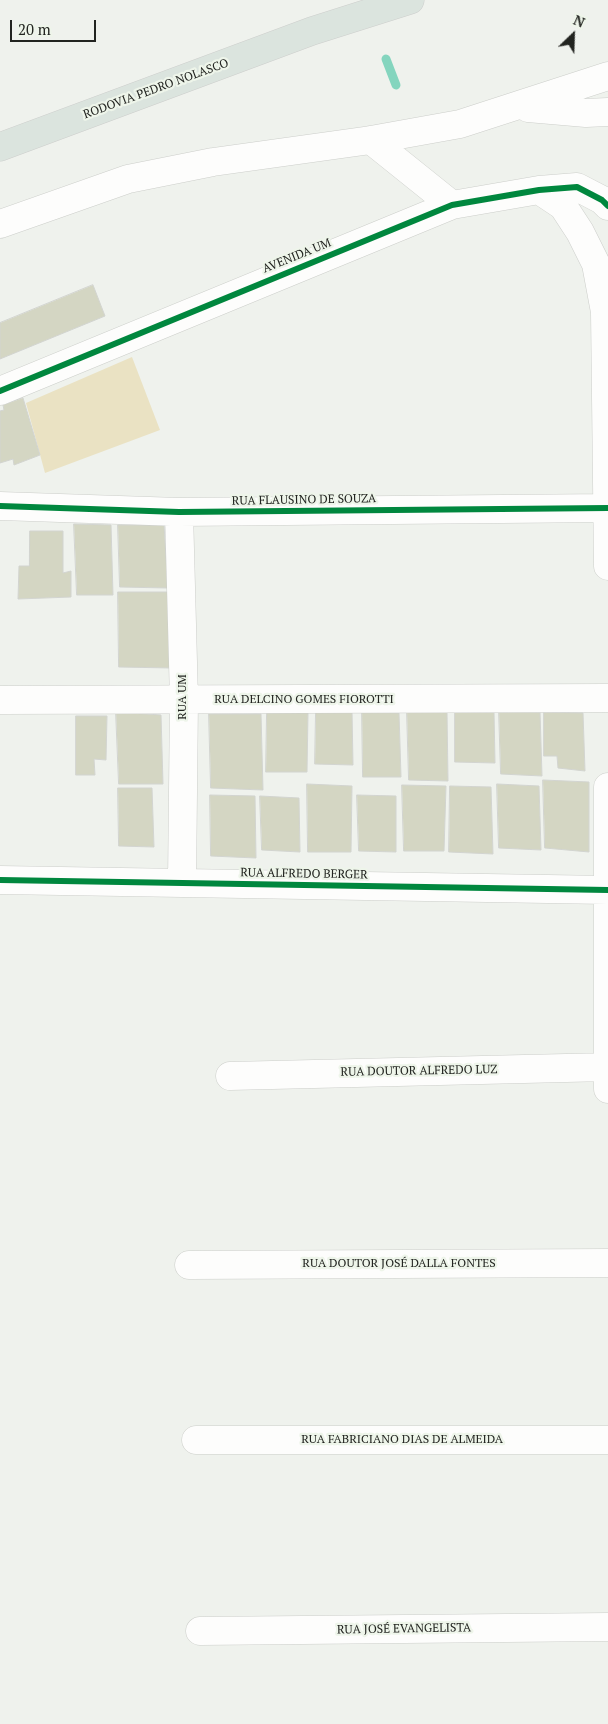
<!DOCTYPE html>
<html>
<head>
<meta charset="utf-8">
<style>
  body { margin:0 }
  #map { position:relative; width:608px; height:1724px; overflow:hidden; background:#eff2ed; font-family:"PT Serif",serif }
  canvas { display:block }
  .north { position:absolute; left:548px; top:10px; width:50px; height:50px; -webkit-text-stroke:4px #eef5ea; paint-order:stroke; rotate:24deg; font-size:14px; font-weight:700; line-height:20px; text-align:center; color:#222420 }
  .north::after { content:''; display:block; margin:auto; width:18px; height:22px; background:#222420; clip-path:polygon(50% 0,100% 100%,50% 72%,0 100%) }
  .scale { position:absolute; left:10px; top:20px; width:86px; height:22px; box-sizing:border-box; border:2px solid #222420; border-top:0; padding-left:6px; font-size:15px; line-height:18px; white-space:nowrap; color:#222420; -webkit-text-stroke:4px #eef5ea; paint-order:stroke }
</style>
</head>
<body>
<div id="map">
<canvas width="608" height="1724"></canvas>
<div class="north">N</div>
<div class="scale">20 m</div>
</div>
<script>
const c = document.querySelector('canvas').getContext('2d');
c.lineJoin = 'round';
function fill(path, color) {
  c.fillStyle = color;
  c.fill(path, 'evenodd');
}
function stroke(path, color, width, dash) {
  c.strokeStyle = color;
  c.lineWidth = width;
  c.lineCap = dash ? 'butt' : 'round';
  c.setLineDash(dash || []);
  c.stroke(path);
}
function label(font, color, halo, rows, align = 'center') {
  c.font = font + ' "PT Serif",serif';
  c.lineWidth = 4.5;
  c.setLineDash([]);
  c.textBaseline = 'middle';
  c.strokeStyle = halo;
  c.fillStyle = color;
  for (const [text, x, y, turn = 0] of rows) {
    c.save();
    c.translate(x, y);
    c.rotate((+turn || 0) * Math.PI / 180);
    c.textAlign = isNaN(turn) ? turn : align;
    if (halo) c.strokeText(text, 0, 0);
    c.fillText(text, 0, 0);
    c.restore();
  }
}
fill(new Path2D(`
  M132 357 160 430 45 473 26 403Z`), '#eae2c3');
stroke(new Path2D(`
  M386 59 396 85`), '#84d5be', 9);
const building = new Path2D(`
  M93 285 105 316 0 359V323Z
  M23 398 40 455 14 465 13 459 0 463V411L4 410 3 405Z
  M74 524 111 525 113 595H77Z
  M118 525H164L168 588 120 587Z
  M30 531H63V573L71 571V597L18 599 19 566H29Z
  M118 592H170L172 668 119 667Z
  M316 711H352L353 765 315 764Z
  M362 711 399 713 401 777H363Z
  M455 711 494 712 495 763 455 762Z
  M499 711 540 712 542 776 501 774Z
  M116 712 161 715 163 784H119Z
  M267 712H308L307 772H266Z
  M407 712H447L448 781 409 780Z
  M544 712 583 713 585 771 558 768 557 756H544Z
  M209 714H261L263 790 211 788Z
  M76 716H107L106 760 94 759 95 775H76Z
  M543 780 589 782V852L545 848Z
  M307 784 352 786 351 852H308Z
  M497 784 539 786 541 850 499 848Z
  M402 785 446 786 444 851H404Z
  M450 786 491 787 493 854 449 852Z
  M118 788H152L154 847 119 846Z
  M210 795 255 796 256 858 211 856Z
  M357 795 396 796V852L359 851Z
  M260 796 299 798 300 852 262 850Z`);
fill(building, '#d4d6c3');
stroke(building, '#d2d4d0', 1);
const street = new Path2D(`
  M528 108 586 113 608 112
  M371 140 452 205
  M539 190 563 206 580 232 596 264 605 312 608 566
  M0 224 128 179 213 162 371 140 460 124 608 76
  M0 391 452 205 539 190 577 187 602 200 608 206
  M0 506 179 512 608 508
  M179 512 184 700 182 883
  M0 700 608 698
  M608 787V1089
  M0 880 608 890
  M230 1076 608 1067
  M189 1265 608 1263
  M196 1440H608
  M200 1631 608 1627`);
const highway = new Path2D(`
  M0 147 312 31 410 0`);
stroke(street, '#ccceca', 29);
stroke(highway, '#cdcecc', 29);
stroke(street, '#fdfdfc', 28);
stroke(highway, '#dbe4de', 28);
stroke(new Path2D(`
  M0 391 452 205 539 190 577 187 602 200 608 206
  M0 506 179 512 608 508
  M0 880 608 890`), '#00873e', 6);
label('12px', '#222420', '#eef5ea', [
  ["RODOVIA PEDRO NOLASCO",156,89,-20],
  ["AVENIDA UM",297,256,-22],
  ["RUA FLAUSINO DE SOUZA",304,500,-1],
  ["RUA UM",183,697,-90],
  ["RUA DELCINO GOMES FIOROTTI",304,700],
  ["RUA ALFREDO BERGER",304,874,1],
  ["RUA DOUTOR ALFREDO LUZ",419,1071,-1],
  ["RUA DOUTOR JOSÉ DALLA FONTES",399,1264],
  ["RUA FABRICIANO DIAS DE ALMEIDA",402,1440],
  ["RUA JOSÉ EVANGELISTA",404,1629,-1]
]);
</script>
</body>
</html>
